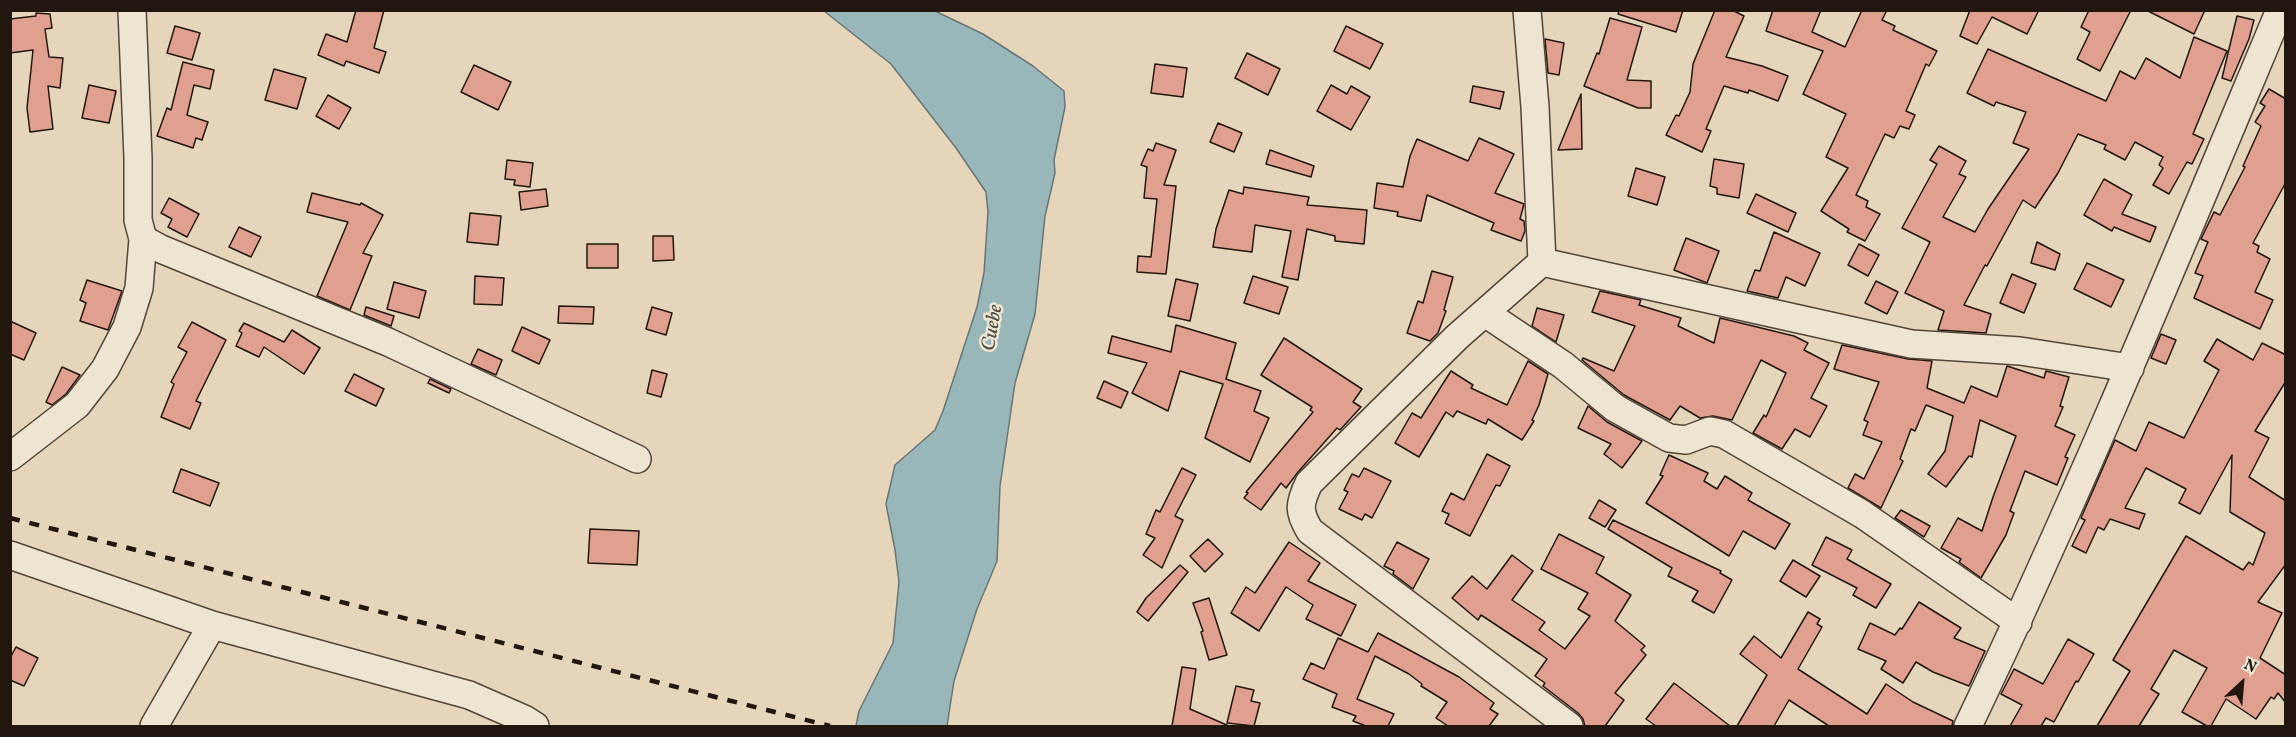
<!DOCTYPE html>
<html>
<head>
<meta charset="utf-8">
<style>
  body { margin:0 }
  #map { position:relative; width:2296px; height:737px; overflow:hidden; background:#e5d5ba; font-family:Vollkorn,serif }
  canvas { display:block }
  .frame { position:absolute; inset:0; border:12px solid #22170e; pointer-events:none }
  .north { position:absolute; left:2212px; top:653px; width:60px; height:60px; -webkit-text-stroke:4px #eee4d2; paint-order:stroke; rotate:26deg; font-size:16px; font-weight:700; line-height:24px; text-align:center; color:#22170e }
  .north::after { content:''; display:block; margin:auto; width:21px; height:27px; background:#22170e; clip-path:polygon(50% 0,100% 100%,50% 72%,0 100%) }
</style>
</head>
<body>
<div id="map">
<canvas width="2296" height="737"></canvas>
<div class="frame"></div>
<div class="north">N</div>
</div>
<script>
const c = document.querySelector('canvas').getContext('2d');
c.lineJoin = 'round';
function fill(path, color) {
  c.fillStyle = color;
  c.fill(path, 'evenodd');
}
function stroke(path, color, width, dash) {
  c.strokeStyle = color;
  c.lineWidth = width;
  c.lineCap = dash ? 'butt' : 'round';
  c.setLineDash(dash || []);
  c.stroke(path);
}
function label(font, color, halo, rows, align = 'center') {
  c.font = font + ' Vollkorn,serif';
  c.lineWidth = 5;
  c.setLineDash([]);
  c.textBaseline = 'middle';
  c.strokeStyle = halo;
  c.fillStyle = color;
  for (const [text, x, y, turn = 0] of rows) {
    c.save();
    c.translate(x, y);
    c.rotate((+turn || 0) * Math.PI / 180);
    c.textAlign = isNaN(turn) ? turn : align;
    if (halo) c.strokeText(text, 0, 0);
    c.fillText(text, 0, 0);
    c.restore();
  }
}
const water = new Path2D(`
  M824 11H935L983 34 1033 66 1064 91 1065 107 1054 160 1055 173 1045 216 1035 314 1015 383 1000 486 997 561 977 609 954 681 947 726H856L859 711 893 643 899 582 895 550 886 504 895 465 935 430 943 411 977 307 984 273 988 212 986 192 956 148 891 64Z`);
fill(water, '#99b6b9');
stroke(water, '#697675', 1.5);
const building = new Path2D(`
  M356 10H384L374 48 386 52 379 73 346 61 344 66 318 55 326 34 347 42Z
  M1619 10H1683L1676 32 1618 14Z
  M1715 10H1732L1744 16 1726 57 1762 66 1788 76 1778 101 1749 90 1748 93 1724 86 1706 129 1711 131 1702 152 1666 135 1676 115 1679 116 1690 92 1693 64Z
  M1773 10H1821L1812 32 1845 47 1862 10H1887L1882 20 1895 26 1893 30 1937 51 1929 66 1926 64 1906 111 1915 115 1909 129 1900 126 1894 138 1885 134 1856 195 1868 201 1866 207 1880 214 1865 241 1847 232 1849 229 1821 211 1848 168 1826 157 1846 114 1803 94 1823 51 1766 31Z
  M1970 10H2039L2027 34 1992 17 1977 44 1960 36Z
  M2089 10H2131L2100 71 2077 59 2090 32 2081 27Z
  M2146 10H2205L2194 34Z
  M36 13 50 14 52 28 45 29 49 57 63 58 60 88 48 86 53 129 30 132 27 108 33 50 10 53V19L36 16Z
  M2237 16 2254 20 2249 39 2231 81 2222 78Z
  M1610 18 1642 27 1627 80 1651 81V108H1638L1584 86 1597 53 1599 54Z
  M175 26 200 33 192 60 167 53Z
  M1346 26 1383 44 1370 69 1334 51Z
  M2194 37 2227 51 2193 134 2204 139 2192 164 2187 162 2169 194 2153 185 2163 168 2159 165 2163 157 2135 142 2125 160 2104 149 2106 145 2078 134 2058 173 2035 208 2023 200 1987 266 1985 265 1964 305 1991 314 1986 333 1938 330 1944 311 1905 293 1930 242 1902 228 1937 164 1930 160 1939 146 1966 161 1959 174 1966 177 1943 217 1975 232 1988 209 2029 149 2013 143 2026 112 1996 102 1994 106 1967 93 1988 49 2106 101 2120 71 2135 79 2146 58 2180 78Z
  M1545 39 1564 43 1559 75 1548 73Z
  M1247 53 1280 69 1268 95 1235 78Z
  M183 62 214 70 210 89 194 85 187 115 208 122 202 140 196 138 193 148 157 136 167 108 171 110Z
  M1155 64 1187 68 1183 97 1151 93Z
  M474 65 511 82 498 110 461 92Z
  M274 69 306 78 297 109 265 100Z
  M89 85 116 91 109 123 82 118Z
  M1331 85 1347 94 1351 86 1370 97 1351 130 1317 111Z
  M1473 86 1504 92 1500 109 1470 102Z
  M2269 89 2286 99V182L2253 243 2259 246 2257 252 2270 259 2255 292 2273 300 2260 329 2194 298 2203 276 2195 273 2208 242 2201 239 2214 212 2220 215 2245 167 2243 166 2261 126 2255 122 2265 106 2260 103Z
  M1581 94 1582 149 1558 150Z
  M328 95 351 108 339 129 316 116Z
  M1218 123 1242 133 1234 152 1210 142Z
  M1479 138 1514 154 1495 193 1524 204 1520 219 1524 221 1525 231 1521 241 1491 230 1494 223 1427 195 1421 221 1397 216 1398 212 1374 208 1377 183 1403 187 1410 156 1417 139 1468 161Z
  M1156 143 1176 150 1164 185 1176 186 1166 274 1137 272 1138 256 1151 257 1157 199 1144 198 1147 167 1141 165 1148 149 1153 151Z
  M1270 150 1314 166 1311 177 1266 164Z
  M1714 159 1744 164 1739 198 1717 194V188L1710 186Z
  M507 160 533 163 530 187 514 185 515 180 505 179Z
  M1636 168 1665 177 1657 205 1628 196Z
  M2104 179 2132 195 2122 214 2156 227 2150 242 2114 227 2112 231 2084 215Z
  M1244 187 1309 197 1307 205 1367 210 1364 244 1335 241V236L1307 229 1298 280 1282 277 1291 231 1255 225 1252 252 1213 247 1216 229 1229 190 1243 194Z
  M546 189 548 206 521 210 519 192Z
  M312 193 360 205 361 203 383 215 363 253 372 256 350 310 317 296 348 222 307 212Z
  M1756 194 1796 213 1788 232 1747 213Z
  M169 198 199 214 187 237 168 227 172 219 161 213Z
  M470 213 501 216 498 245 467 242Z
  M239 227 261 237 251 257 229 247Z
  M1774 232 1820 253 1805 286 1786 277 1778 298 1747 291 1755 270 1760 271Z
  M653 236H673L674 260 653 261Z
  M1686 238 1719 251 1707 283 1674 270Z
  M2037 242 2060 254 2055 270 2031 263Z
  M587 244H618V268H587Z
  M1859 244 1879 255 1868 276 1848 265Z
  M2087 263 2124 280 2111 307 2074 289Z
  M1432 271 1453 277 1444 310 1446 311 1438 333 1430 341 1407 333 1418 301 1423 303Z
  M2012 274 2036 284 2024 313 2000 303Z
  M475 276 504 278 502 305 474 304Z
  M1253 276 1288 287 1279 314 1244 303Z
  M1176 279 1198 284 1190 321 1168 316Z
  M87 280 122 291 108 330 80 321 86 303 80 300Z
  M1876 281 1898 292 1887 314 1865 303Z
  M394 282 426 291 419 318 387 309Z
  M1600 291 1641 300 1639 305 1681 318 1678 326 1714 343 1720 318 1794 336 1808 343 1804 350 1829 363 1811 398 1827 406 1810 437 1795 429 1782 449 1753 433 1764 415 1766 417 1786 373 1761 360 1732 420 1713 416 1700 418 1680 406 1670 420 1624 395 1582 360 1583 358 1614 371 1635 326 1592 312Z
  M559 306 594 307 593 324 558 323Z
  M366 307 394 316 391 326 364 315Z
  M652 307 672 313 666 335 646 329Z
  M1537 308 1564 315 1556 342 1532 326Z
  M10 321 36 333 24 360 10 354Z
  M192 322 226 340 196 401 201 403 190 429 161 417 174 384 171 382 187 352 178 347Z
  M244 323 284 342 292 330 320 348 304 374 264 347 259 357 236 346 242 333 239 331Z
  M1176 325 1236 343 1226 379 1261 391 1254 411 1269 418 1250 462 1205 438 1223 384 1180 371 1168 411 1132 393 1147 363 1108 353 1112 336 1171 352Z
  M522 327 550 340 539 364 512 351Z
  M2161 334 2176 340 2166 364 2151 358Z
  M1284 338 1362 389 1353 402 1361 407 1340 430 1337 428 1298 472 1286 488 1281 483 1261 510 1244 498 1248 493 1246 492 1313 412 1310 410 1312 407 1261 375Z
  M2217 339 2253 360 2262 343 2286 355V381L2255 431 2269 438 2249 477 2286 501V564L2258 602 2282 613 2260 658 2286 675V703L2278 693 2274 699 2271 697 2256 719 2226 699 2211 726H2207L2182 712 2207 668 2174 650 2151 689 2159 694 2139 726H2097L2130 671 2113 660 2186 536 2243 570 2249 562 2253 565 2265 533 2230 512 2232 455 2200 514 2179 503 2186 489 2146 468 2125 508 2145 514 2139 529 2110 519 2104 530 2098 527 2086 553 2072 546 2085 520 2081 518 2115 440 2136 451 2149 422 2184 438 2219 370 2204 361Z
  M1842 345 1908 359 1932 361 1927 388 1964 403 1971 386 1997 397 2007 366 2044 378 2046 371 2069 377 2060 406 2063 407 2055 426 2075 435 2065 457 2068 458 2057 485 2025 471 2010 511 2014 513 2006 535 1981 578 1959 562 1961 559 1941 548 1958 518 1982 531 1993 497 2016 436 1980 420 1972 457 1969 456 1946 487 1928 474 1945 451 1953 416 1926 405 1915 431 1911 429 1900 459 1903 461 1881 508 1848 488 1855 474 1864 479 1882 442 1863 435 1868 422 1864 420 1879 382 1834 369Z
  M478 349 502 360 496 375 471 364Z
  M1528 361 1548 374 1539 405 1532 420 1534 421 1522 440 1488 419 1486 424 1457 411 1453 417 1446 412 1419 457 1395 443 1412 413 1421 418 1451 371 1473 385 1471 388 1507 405Z
  M62 367 80 375 66 394 52 405 46 402Z
  M652 370 667 374 661 397 647 393Z
  M354 374 384 389 376 406 345 391Z
  M430 379 451 389 449 393 428 383Z
  M1104 381 1128 392 1121 408 1097 398Z
  M1588 406 1607 422 1642 441 1622 468 1604 454 1611 444 1578 428Z
  M1487 454 1510 466 1500 486 1496 485 1470 536 1445 523 1449 514 1442 511 1451 493 1464 500Z
  M1669 455 1708 473 1704 481 1717 489 1725 476 1752 493 1748 500 1790 524 1775 549 1743 531 1729 556 1646 503 1663 476 1660 475Z
  M1182 468 1196 475 1175 516 1183 520 1162 568 1143 555 1155 538 1146 534 1156 510 1160 512Z
  M1364 468 1391 481 1372 518 1365 514 1362 520 1339 509 1348 492 1344 490 1352 474 1359 477Z
  M181 469 219 483 210 506 173 492Z
  M1599 500 1616 510 1605 527 1589 518Z
  M1901 510 1930 526 1924 537 1895 518Z
  M1613 520 1721 571 1720 573 1732 580 1714 613 1692 601 1698 591 1668 576 1672 568 1608 529Z
  M590 529 639 531 637 565 588 563Z
  M1559 534 1604 557 1596 573 1631 595 1615 621 1645 646 1641 650 1646 655 1615 693 1624 700 1605 726H1585L1583 719 1578 713 1543 686 1545 683 1535 676 1547 659 1540 654 1481 615 1478 620 1452 598 1472 576 1487 589 1512 555 1533 571 1512 600 1545 622 1539 630 1565 649 1590 616 1578 609 1588 593 1541 569Z
  M1826 537 1852 550 1847 559 1891 584 1876 608 1853 595 1857 588 1812 565Z
  M1208 539 1223 554 1205 572 1190 556Z
  M1289 542 1320 563 1308 581 1356 605 1341 636 1306 619 1313 605 1286 587 1259 631 1231 613 1246 587 1255 593Z
  M1397 542 1429 559 1413 589 1393 574 1394 571 1384 566Z
  M1793 560 1820 576 1806 597 1780 581Z
  M1180 565 1188 572 1148 621 1137 612 1146 598Z
  M1209 598 1227 655 1209 660 1201 632 1203 631 1193 603Z
  M1919 602 1961 628 1954 638 1985 651 1969 686 1933 672 1916 662 1903 683 1881 669 1886 661 1858 649 1870 623 1895 635 1900 628 1902 629Z
  M1808 612 1820 619 1817 624 1822 627 1798 669 1867 714 1886 684 1913 702 1953 721 1952 726H1829L1789 700 1774 726H1737L1767 675 1740 654 1754 636 1781 658Z
  M1378 633 1459 677 1494 703 1490 709 1498 714 1489 726H1448L1436 718 1447 702 1421 686 1422 684 1409 674 1375 656 1357 699 1394 714 1388 726H1366L1353 721 1356 716 1332 707 1337 694 1303 679 1311 663 1324 669 1338 638 1368 652Z
  M2068 639 2094 654 2078 682 2076 681 2054 722 2046 718 2041 726H2010L2022 705 2001 694 2014 669 2043 684Z
  M16 647 38 658 24 686 10 680V658Z
  M1182 667 1196 669 1190 709 1229 726H1172Z
  M1674 683 1730 726H1656L1646 719Z
  M1236 686 1254 690 1251 701 1260 703 1254 726 1227 723Z`);
fill(building, '#dfa090');
stroke(building, '#22170e', 1.5);
const minor = new Path2D(`
  M1527 10 1535 107 1542 262
  M143 239 161 249 388 342 637 459
  M1485 313 1563 365 1615 408 1669 438 1686 440 1710 431 1724 434 1862 514 2018 622
  M10 457 77 405 105 369 127 327 139 288 143 239 138 220V158L132 10
  M10 555 212 625 469 695 524 719 535 726
  M154 726 212 625
  M1569 726 1310 531C1298 511 1299 504 1309 483L1457 337 1542 262 1911 344 2020 351 2130 368
  M1968 726C2080 492 2179 251 2280 10`);
stroke(minor, '#534639', 30);
stroke(minor, '#eee4d2', 27);
stroke(new Path2D(`
  M10 518 830 726`), '#22170e', 4.5, [10, 10]);
label('italic 20px', '#4c4f4a', '#eee4d2', [
  ["Cuebe",994,328,-80]
]);
</script>
</body>
</html>
